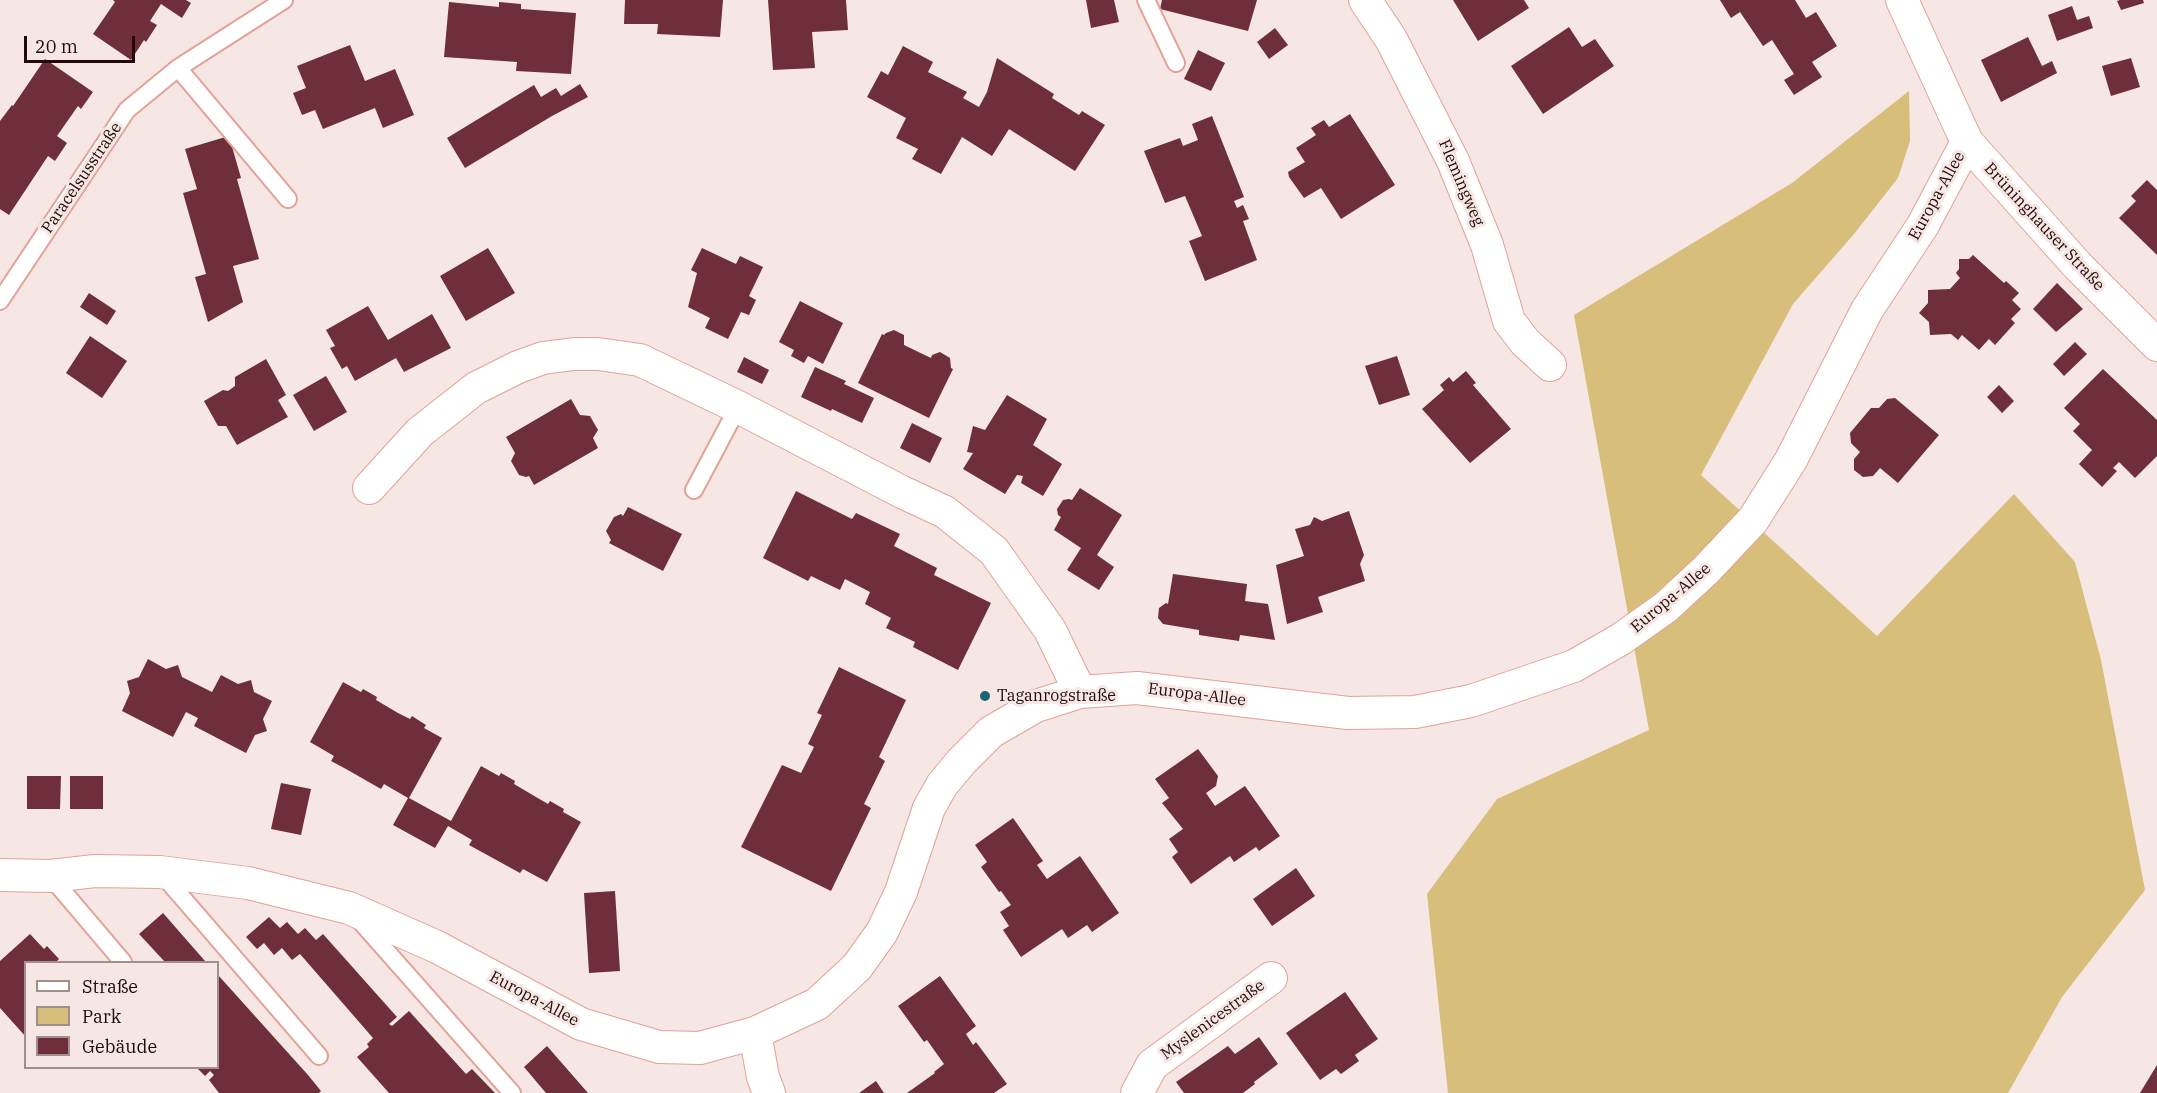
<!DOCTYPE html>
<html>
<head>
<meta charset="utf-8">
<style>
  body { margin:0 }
  #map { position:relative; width:2157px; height:1093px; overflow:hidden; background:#f6e7e4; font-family:"IBM Plex Serif",serif }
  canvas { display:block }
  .legend { position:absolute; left:24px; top:961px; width:195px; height:108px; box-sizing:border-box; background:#f6e7e4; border:2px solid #a18f8c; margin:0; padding:8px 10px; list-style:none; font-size:18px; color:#210a07 }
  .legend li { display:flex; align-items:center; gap:12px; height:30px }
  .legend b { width:30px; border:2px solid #a18f8c }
  .scale { position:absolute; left:24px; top:36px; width:111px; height:27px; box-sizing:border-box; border:3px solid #210a07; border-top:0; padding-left:8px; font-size:18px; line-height:21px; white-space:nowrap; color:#210a07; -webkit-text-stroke:4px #f6e7e4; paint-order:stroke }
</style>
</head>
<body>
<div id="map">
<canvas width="2157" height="1093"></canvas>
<ul class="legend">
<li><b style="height:8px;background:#fff"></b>Straße</li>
<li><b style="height:16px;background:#d7be7a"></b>Park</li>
<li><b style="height:16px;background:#6e2e3a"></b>Gebäude</li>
</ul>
<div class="scale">20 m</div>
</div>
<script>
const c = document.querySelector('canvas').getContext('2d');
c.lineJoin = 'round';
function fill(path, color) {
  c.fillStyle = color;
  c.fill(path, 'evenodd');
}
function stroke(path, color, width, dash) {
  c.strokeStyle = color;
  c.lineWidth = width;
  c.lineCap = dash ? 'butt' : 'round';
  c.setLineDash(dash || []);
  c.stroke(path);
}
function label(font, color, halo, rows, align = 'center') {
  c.font = font + ' "IBM Plex Serif",serif';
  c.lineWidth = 6;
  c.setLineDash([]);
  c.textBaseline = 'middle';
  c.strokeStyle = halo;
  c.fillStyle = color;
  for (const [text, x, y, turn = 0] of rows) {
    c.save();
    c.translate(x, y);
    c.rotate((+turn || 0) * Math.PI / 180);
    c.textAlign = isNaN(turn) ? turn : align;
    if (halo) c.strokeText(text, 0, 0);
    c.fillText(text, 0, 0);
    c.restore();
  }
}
fill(new Path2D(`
  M1909 91 1910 141 1898 178 1854 234 1793 304 1701 475 1877 636 2014 494 2075 562 2101 660 2145 890 2062 997 2008 1093H1448L1427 894 1497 799 1649 730 1574 315 1792 183Z`), '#d7be7a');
fill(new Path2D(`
  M113 0H186L191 3 182 18 161 4 150 21 157 25 146 42 144 40 131 60 93 34 115 2Z
  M625 0H723L720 37 657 34 658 24H624Z
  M768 0H846L848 30 812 32 815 68 773 70Z
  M1086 0H1114L1119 22 1091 28Z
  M1162 0H1257L1248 31 1160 9Z
  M1453 0H1524L1529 8 1478 41Z
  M1720 0H1795L1806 18 1816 12 1837 46 1812 62 1822 77 1794 95 1784 80 1794 74 1772 40 1763 46 1740 12 1731 18Z
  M2120 0H2143L2144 3 2121 10 2117 1Z
  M449 2 499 7V2L521 4V9L576 13 571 74 516 71 517 62 444 57Z
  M2072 6 2077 20 2089 16 2093 28 2057 41 2048 15Z
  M1569 27 1582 47 1595 39 1614 66 1543 114 1511 66Z
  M1275 28 1288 45 1269 59 1257 42Z
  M2028 37 2042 66 2052 61 2057 73 2001 102 1981 60Z
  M350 45 365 81 395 69 414 115 383 128 375 108 323 129 315 110 302 115 293 93 306 88 297 66Z
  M903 46 933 62 928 72 967 92 963 98 979 107 987 92 997 58 1054 94 1052 98 1079 115 1082 111 1105 125 1075 171 1009 129 992 156 962 137 941 174 912 159 918 149 896 138 906 118 867 97 881 71 888 75Z
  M1198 50 1225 63 1211 91 1184 79Z
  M2131 58 2140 87 2111 96 2102 66Z
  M45 59 93 92 81 109 78 106 57 136 67 143 55 161 48 156 9 215 0 209V121L12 105 13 106Z
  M580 84 588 97 552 116 465 168 447 138 534 85 541 97 556 88 561 96Z
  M1350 114 1395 185 1341 219 1321 188 1304 198 1289 177 1288 172 1305 162 1296 148 1316 135 1311 128 1324 120 1329 127Z
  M1212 116 1244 197 1234 201 1237 208 1243 205 1249 219 1243 221 1257 260 1205 281 1189 241 1202 236 1185 196 1165 203 1144 151 1180 138 1183 146 1198 140 1192 124Z
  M229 136 241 178 237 179 259 259 233 266 243 302 208 322 195 277 206 274 183 193 197 189 185 149Z
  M2147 180 2157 190V255L2119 218 2136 201 2131 196Z
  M488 248 515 293 466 321 440 276Z
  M702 248 736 264 740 256 763 267 749 296 756 300 749 315 741 312 728 339 705 328 710 318 688 307 697 273 691 270Z
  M1973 255 2004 283 2006 281 2019 293 2012 300 2021 309 2011 319 2015 323 1995 345 1989 339 1979 350 1962 335 1958 340 1951 334 1930 335 1929 322 1919 313 1928 303V290L1950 289 1960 278 1956 273 1959 269V259H1969Z
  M2057 283 2083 309 2056 332 2033 309Z
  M89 293 116 311 107 325 80 307Z
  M800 301 843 323 823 364 808 356 804 363 791 356 794 350 779 342Z
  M368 306 388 340 432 314 451 348 404 372 396 358 355 381 347 366 342 369 330 348 335 346 326 330Z
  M894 330 904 335V345L931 358 932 355 940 352 950 358 951 368 953 369 929 418 858 383 882 334 884 335 886 333Z
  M90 336 127 361 102 398 66 373Z
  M2075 342 2087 354 2064 376 2053 364Z
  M1397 356 1410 395 1379 405 1365 366Z
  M744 357 769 370 762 384 737 372Z
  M266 359 286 395 278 400 288 417 237 445 226 426H218L204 401 223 390 228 391 235 386V377Z
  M815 367 846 381 844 384 874 398 862 423 832 409 831 411 801 397Z
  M2103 369 2157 420V456L2135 478 2119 462 2113 468 2117 471 2102 487 2079 464 2092 450 2073 431 2080 424 2064 408Z
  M1466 371 1476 383 1473 385 1511 429 1470 463 1422 409 1444 390 1440 385 1449 377 1453 382Z
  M326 376 347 412 314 431 293 395Z
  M1999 385 2014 401 2002 413 1987 397Z
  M1007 395 1047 419 1033 445 1062 464 1043 496 1021 483 1023 476 1017 475 1005 494 963 469 973 453 967 452 973 426 985 430Z
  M1895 398 1939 435 1898 483 1880 468 1873 476 1863 477 1854 470V459L1860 452 1851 443 1850 433 1871 408H1879L1887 399Z
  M571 399 580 415 590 416 598 430 593 438 598 448 534 485 529 476 526 477 519 475 511 461 515 453 506 437Z
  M912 423 942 438 930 463 900 448Z
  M1080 488 1122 515 1097 555 1114 567 1099 590 1067 570 1081 548 1054 530 1061 517 1058 515 1057 509 1063 500 1069 499 1072 500Z
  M796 491 852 519 856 513 900 534 894 546 937 568 934 575 991 603 958 670 913 647 915 642 886 628 891 618 865 604 870 592 845 579 840 590 811 576 808 581 763 558Z
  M628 507 682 534 663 571 609 543 611 540 606 531 614 517 621 514 623 516Z
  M1349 511 1364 555 1360 564 1365 581 1318 597 1323 612 1287 624 1276 565 1304 556 1295 529 1310 525 1314 517 1322 521Z
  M1173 574 1247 584 1245 601 1268 604 1275 640 1240 635 1239 641 1199 635V630L1163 624 1158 618 1159 608 1166 603 1168 604Z
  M148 659 166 669 178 665 182 677 212 692 221 675 238 684 251 680 254 692 272 701 263 719 267 731 255 735 246 753 194 726 198 718 186 712 173 737 122 711 130 693 127 681 139 677Z
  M839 667 906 700 879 757 885 761 864 804 871 808 831 891 741 847 782 765 801 773 814 747 808 744 822 715 817 713Z
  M343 682 361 692 363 689 377 697 376 700 398 713 410 719 412 716 426 725 424 728 442 738 409 798 451 821 481 766 499 776 501 773 515 781 514 784 536 797 548 804 550 801 564 809 563 812 581 822 547 882 523 869 520 873 469 845 472 840 448 826 435 848 393 825 408 798 384 784 381 789 346 769 331 761 334 756 310 742Z
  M1198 749 1218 776 1216 786 1206 793 1215 806 1245 786 1280 836 1259 851 1256 847 1234 862 1230 856 1191 884 1172 857 1178 852 1169 839 1183 829 1162 803 1169 798 1155 779Z
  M27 776H61L60 809H27Z
  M70 776H103V809H70Z
  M281 783 311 789 301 835 271 829Z
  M1013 818 1043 861 1037 865 1047 879 1080 856 1119 913 1092 932 1087 925 1068 938 1062 929 1021 957 1003 930 1009 926 1000 912 1011 905 1001 891 999 892 981 867 987 862 975 845Z
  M1296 868 1315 896 1272 926 1253 899Z
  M615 891 620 971 589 973 584 893Z
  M163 913 205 961 203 962H165L139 934Z
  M269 917 280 928 287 922 298 934 305 928 316 940 323 934 397 1017 389 1024 392 1026 409 1011 466 1074 472 1069 495 1093H389L357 1057 369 1047 367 1044 373 1038 300 954 292 960 282 948 274 955 264 943 257 949 246 937Z
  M30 934 44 949 47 946 59 959 56 962H26V1037L0 1008V961Z
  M218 975 308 1075 321 1091 319 1093H219L209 1080 214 1075 210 1071 205 1076 197 1068H218Z
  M940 976 976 1026 966 1034 973 1045 976 1042 1007 1084 994 1093H907L935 1073 934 1072 944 1064 927 1040 924 1042 898 1006Z
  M1345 992 1378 1039 1355 1055 1359 1061 1341 1074 1336 1069 1320 1080 1286 1033Z
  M1259 1037 1278 1064 1254 1082 1255 1084 1243 1093H1184L1176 1082 1228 1046 1235 1054Z
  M547 1046 588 1093H546L524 1067Z
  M2157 1065V1093H2140Z
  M876 1081 884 1093H859Z`), '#6e2e3a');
const service = new Path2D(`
  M1146 0 1176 63
  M178 68 288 199
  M0 301 127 110 178 68 284 0
  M694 490 738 407
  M161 873 319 1056
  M50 876 123 962
  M360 921 512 1093`);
const minor = new Path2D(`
  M1365 0 1391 39 1453 161 1487 245 1509 321 1525 342 1550 365
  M1902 0 1967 142 2078 266 2157 345
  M369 488 420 432 476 388 518 367 543 358 574 354H598L640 360 738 407 902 492 945 512 994 551 1050 630 1080 692
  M0 875 50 876 95 871 160 872 248 883 349 908 437 947 581 1024 659 1047 700 1048 755 1033 817 1004 857 967 882 932 901 892 929 808 942 785 961 762 991 732 1036 706 1080 692 1137 688 1348 713 1415 712 1471 701 1574 666 1621 639 1666 607 1706 570 1753 520 1791 460 1867 310 1923 225 1967 142
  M755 1033 763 1077 769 1093
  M1137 1093 1152 1065 1271 978`);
stroke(service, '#e4a195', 20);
stroke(minor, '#e4a195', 34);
stroke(service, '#fff', 16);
stroke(minor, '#fff', 32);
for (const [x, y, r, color] of [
  [985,696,6,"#1b6571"]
]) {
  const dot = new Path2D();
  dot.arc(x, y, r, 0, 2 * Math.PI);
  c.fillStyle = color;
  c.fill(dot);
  stroke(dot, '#f6e7e4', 2);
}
label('16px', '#210a07', '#f6e7e4', [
  ["Paracelsusstraße",82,178,-56],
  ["Flemingweg",1461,183,67],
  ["Europa-Allee",1937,196,-61],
  ["Brüninghauser Straße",2044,227,47],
  ["Europa-Allee",1671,598,-40],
  ["Europa-Allee",1197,695,7],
  ["Europa-Allee",534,999,28],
  ["Myslenicestraße",1213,1020,-36]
]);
label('16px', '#210a07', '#f6e7e4', [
  ["Taganrogstraße",997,696]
], 'left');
</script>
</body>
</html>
